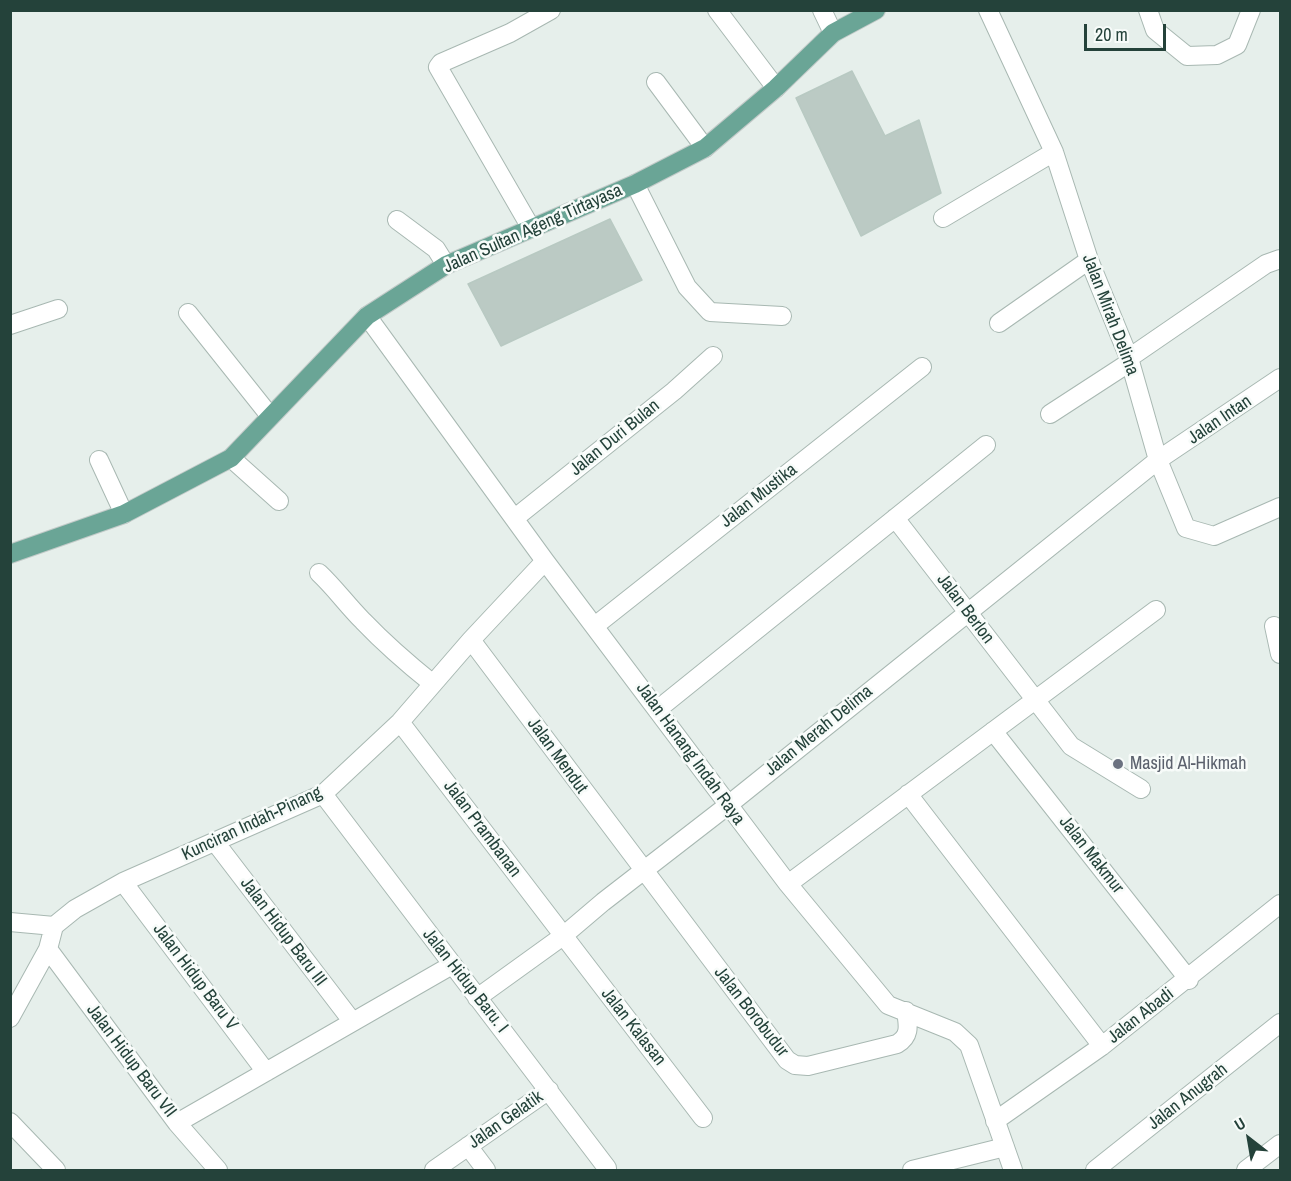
<!DOCTYPE html>
<html>
<head>
<meta charset="utf-8">
<style>
  body { margin:0 }
  #map { position:relative; width:1291px; height:1181px; overflow:hidden; background:#e6efeb; font-family:"Archivo Narrow",sans-serif }
  canvas { display:block }
  .frame { position:absolute; inset:0; border:12px solid #24423a; pointer-events:none }
  .north { position:absolute; left:1219px; top:1109px; width:60px; height:60px; -webkit-text-stroke:4px #f7fbf9; paint-order:stroke; rotate:329deg; font-size:16px; font-weight:700; line-height:24px; text-align:center; color:#24423a }
  .north::after { content:''; display:block; margin:auto; width:21px; height:27px; background:#24423a; clip-path:polygon(50% 0,100% 100%,50% 72%,0 100%) }
  .scale { position:absolute; left:1084px; top:24px; width:82px; height:27px; box-sizing:border-box; border:3px solid #24423a; border-top:0; padding-left:8px; font-size:18px; line-height:21px; white-space:nowrap; color:#24423a; -webkit-text-stroke:4px #f7fbf9; paint-order:stroke }
</style>
</head>
<body>
<div id="map">
<canvas width="1291" height="1181"></canvas>
<div class="frame"></div>
<div class="north">U</div>
<div class="scale">20 m</div>
</div>
<script>
const c = document.querySelector('canvas').getContext('2d');
c.lineJoin = 'round';
function fill(path, color) {
  c.fillStyle = color;
  c.fill(path, 'evenodd');
}
function stroke(path, color, width, dash) {
  c.strokeStyle = color;
  c.lineWidth = width;
  c.lineCap = dash ? 'butt' : 'round';
  c.setLineDash(dash || []);
  c.stroke(path);
}
function label(font, color, halo, rows, align = 'center') {
  c.font = font + ' "Archivo Narrow",sans-serif';
  c.lineWidth = 5;
  c.setLineDash([]);
  c.textBaseline = 'middle';
  c.strokeStyle = halo;
  c.fillStyle = color;
  for (const [text, x, y, turn = 0] of rows) {
    c.save();
    c.translate(x, y);
    c.rotate((+turn || 0) * Math.PI / 180);
    c.textAlign = isNaN(turn) ? turn : align;
    if (halo) c.strokeText(text, 0, 0);
    c.fillText(text, 0, 0);
    c.restore();
  }
}
const building = new Path2D(`
  M852 71 885 136 919 120 941 193 861 236 796 98Z
  M610 219 642 280 501 346 468 284Z`);
fill(building, '#bbcac4');
stroke(building, '#b8c9c2', 1.5);
const minor = new Path2D(`
  M717 10 776 88
  M822 10 833 33
  M988 10 1054 152 1089 260 1129 358 1158 460 1186 528 1214 536 1280 507
  M1148 10 1155 30 1187 56 1217 55 1237 45 1251 10
  M656 82 705 148
  M635 184 687 287 710 312 782 316
  M943 218 1054 152
  M397 220 436 249 446 265
  M531 228 438 67 441 63 510 33 551 10
  M188 313 270 416
  M367 316 545 561 788 884 888 1005 955 1032 969 1045 1013 1170
  M999 323 1089 260
  M10 325 58 309
  M1129 358 1266 264 1280 259
  M1050 414 1130 362
  M231 458 279 501
  M99 460 124 514
  M515 518 674 391 713 356
  M895 518 1071 746 1141 789
  M319 573C335 588 347 605 363 621 385 644 408 664 433 684
  M596 625 922 367
  M1274 626 1280 654
  M471 640 787 1060 795 1065 808 1066 897 1044C911 1036 908 1025 906 1011
  M657 710 986 445
  M400 722 703 1118
  M993 731 1189 980
  M323 794 607 1168
  M908 794 1102 1046
  M215 842 352 1021
  M123 882 266 1072
  M788 884 1156 610
  M10 922 54 926
  M48 949 177 1123 218 1170
  M477 998 563 936 603 902 727 806 1158 460 1280 378
  M10 1018 48 949 54 926 75 909 123 882 323 794 400 722 471 640 545 561
  M995 1121 1102 1046 1280 904
  M10 1122 56 1170
  M177 1123 452 965
  M468 1146 486 1170
  M434 1170 549 1090
  M912 1170 1005 1147
  M1095 1170 1280 1023
  M1246 1170 1280 1144`);
const major = new Path2D(`
  M10 554 124 514 231 458 367 316 446 265 635 184 705 148 776 88 833 33 876 10`);
stroke(minor, '#a8b8b2', 20);
stroke(major, '#c2cac8', 20);
stroke(minor, '#fff', 18);
stroke(major, '#6aa596', 18);
for (const [x, y, r, color] of [
  [1118,764,6,"#6b7280"]
]) {
  const dot = new Path2D();
  dot.arc(x, y, r, 0, 2 * Math.PI);
  c.fillStyle = color;
  c.fill(dot);
  stroke(dot, '#f7fbf9', 2);
}
label('18px', '#24423a', '#f7fbf9', [
  ["Jalan Sultan Ageng Tirtayasa",533,229,-24],
  ["Jalan Mirah Delima",1110,315,69],
  ["Jalan Intan",1220,420,-34],
  ["Jalan Duri Bulan",615,438,-39],
  ["Jalan Mustika",759,496,-38],
  ["Jalan Berlon",965,609,53],
  ["Jalan Merah Delima",819,731,-39],
  ["Jalan Hanang Indah Raya",690,754,54],
  ["Jalan Mendut",557,756,54],
  ["Kunciran Indah-Pinang",252,824,-25],
  ["Jalan Prambanan",482,829,53],
  ["Jalan Makmur",1091,855,52],
  ["Jalan Hidup Baru III",283,932,53],
  ["Jalan Hidup Baru V",195,977,53],
  ["Jalan Hidup Baru. I",465,981,52],
  ["Jalan Borobudur",751,1012,52],
  ["Jalan Abadi",1141,1016,-38],
  ["Jalan Kalasan",633,1027,52],
  ["Jalan Hidup Baru VII",131,1061,53],
  ["Jalan Anugrah",1188,1097,-38],
  ["Jalan Gelatik",506,1120,-35]
]);
label('18px', '#5b616d', '#f7fbf9', [
  ["Masjid Al-Hikmah",1130,764]
], 'left');
</script>
</body>
</html>
